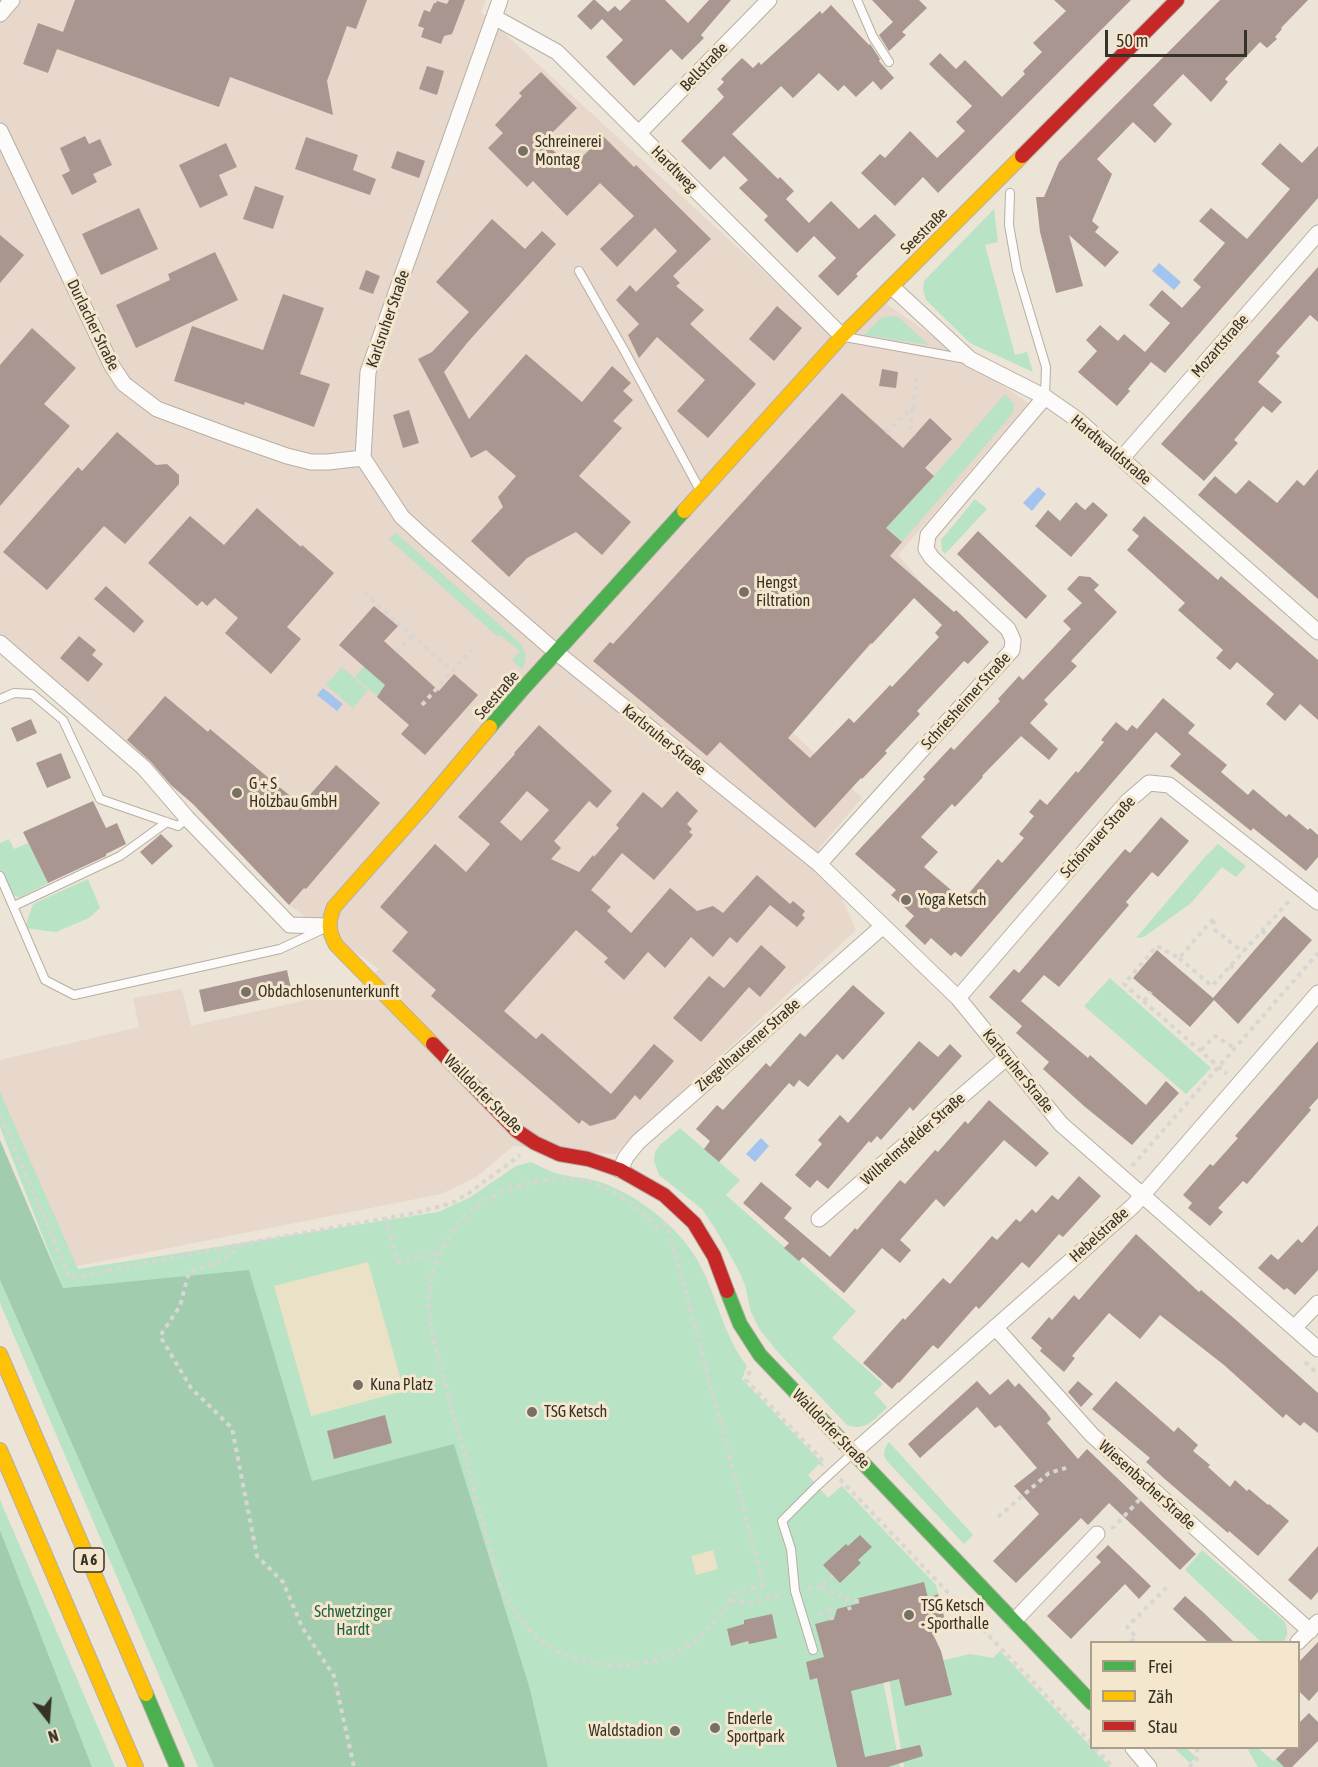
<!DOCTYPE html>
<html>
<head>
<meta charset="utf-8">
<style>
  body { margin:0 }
  #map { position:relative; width:1318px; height:1767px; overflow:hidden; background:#ece4d6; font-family:"Asap Condensed",sans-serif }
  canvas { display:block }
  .legend { position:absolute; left:1090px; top:1641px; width:210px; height:108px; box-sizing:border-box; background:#f5e7cd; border:2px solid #a99f8b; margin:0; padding:8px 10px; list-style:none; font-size:18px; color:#373228 }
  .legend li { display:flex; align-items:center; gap:12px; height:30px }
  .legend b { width:30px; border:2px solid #a99f8b }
  .north { position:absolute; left:18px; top:1689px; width:60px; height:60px; -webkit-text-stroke:4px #f5e7cd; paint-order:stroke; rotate:163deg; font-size:16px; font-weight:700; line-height:24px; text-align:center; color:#373228 }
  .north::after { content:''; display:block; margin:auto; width:21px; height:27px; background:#373228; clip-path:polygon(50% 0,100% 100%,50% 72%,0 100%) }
  .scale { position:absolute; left:1105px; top:30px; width:142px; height:27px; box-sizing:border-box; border:3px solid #373228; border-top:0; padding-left:8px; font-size:18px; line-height:21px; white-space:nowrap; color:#373228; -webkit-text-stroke:4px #f5e7cd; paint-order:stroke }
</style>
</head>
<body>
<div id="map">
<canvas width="1318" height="1767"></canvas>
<ul class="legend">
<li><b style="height:8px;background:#4caf50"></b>Frei</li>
<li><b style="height:8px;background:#ffc107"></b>Zäh</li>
<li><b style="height:8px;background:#c62828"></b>Stau</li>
</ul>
<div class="north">N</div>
<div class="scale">50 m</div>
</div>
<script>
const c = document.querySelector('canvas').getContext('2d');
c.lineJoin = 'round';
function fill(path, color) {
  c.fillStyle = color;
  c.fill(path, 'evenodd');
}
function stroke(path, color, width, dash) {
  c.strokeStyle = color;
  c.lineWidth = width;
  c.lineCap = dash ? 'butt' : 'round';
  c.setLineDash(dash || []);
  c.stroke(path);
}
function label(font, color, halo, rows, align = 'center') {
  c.font = font + ' "Asap Condensed",sans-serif';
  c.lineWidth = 6;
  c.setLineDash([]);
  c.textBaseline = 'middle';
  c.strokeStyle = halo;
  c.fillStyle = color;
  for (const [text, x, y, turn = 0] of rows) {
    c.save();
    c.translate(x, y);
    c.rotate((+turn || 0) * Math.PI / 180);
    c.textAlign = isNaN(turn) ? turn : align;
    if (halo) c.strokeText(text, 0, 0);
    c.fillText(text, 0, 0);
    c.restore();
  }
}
fill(new Path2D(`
  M0 0H486L481 12 845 346 884 302 1028 403 898 555 924 586 792 732 862 798 819 848 856 930 615 1154 513 1146 476 1177 441 1194 73 1267 0 1094V1060L139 1027 133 998 182 989 191 1026 356 989 379 969 289 905 193 804 91 721 0 640Z`), '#e8d7cb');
fill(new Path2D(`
  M994 209 998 242 985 245 1015 355 1027 352 1033 372 970 343 926 300 923 290 924 281Z
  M891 316 898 317 929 345 864 335 881 318Z
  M1005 394 1014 404 1013 412 1008 419 902 542 886 528 934 476Z
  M975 499 987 509 945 554 942 550 941 540Z
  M396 533 521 644C526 653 528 659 522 669L512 660 520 651 500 635 498 637 389 539Z
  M364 666 386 686 377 696 355 677Z
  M342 667 368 690 353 708 326 685Z
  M9 839 14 849 28 843 48 883 19 898 12 894 0 870V843Z
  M1218 844 1246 866 1236 877 1222 867 1191 903 1144 937 1136 938 1204 858Z
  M88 879 100 908 89 918 56 932 25 928 33 904Z
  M1110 978 1211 1068 1186 1094 1084 1006Z
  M0 1092 78 1269 438 1212 469 1198 516 1166 531 1162C538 1165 545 1169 552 1172 567 1177 583 1177 597 1181 635 1193 680 1227 699 1263 717 1296 723 1335 747 1366L742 1379 824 1465 822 1466 819 1464 808 1475 828 1498 842 1486 936 1585 947 1628C917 1636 903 1648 880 1666L900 1767H548L530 1689 454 1445 312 1482 249 1271 63 1288 0 1127Z
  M680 1128 740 1180 726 1195 856 1311 832 1338 883 1384 874 1393 887 1407C875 1419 865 1432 847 1425L777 1351 760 1330 751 1312 745 1285 738 1269 716 1230 702 1209 659 1175 654 1161 655 1152 660 1145Z
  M0 1280 214 1767H198L0 1303Z
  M889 1442 973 1535 964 1544 887 1461C882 1454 884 1449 889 1442Z
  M0 1500 115 1767H92L0 1530Z
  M1202 1550 1284 1621C1288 1630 1289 1635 1283 1642H1261L1185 1570Z
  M1000 1651 1110 1767H904L888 1673 970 1654 993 1658Z
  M1174 1748H1186L1196 1757 1190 1763Z
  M1247 1748H1258L1273 1761 1276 1759 1284 1767H1258Z`), '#b8e3c4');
fill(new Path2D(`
  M0 1140 63 1288 249 1270 312 1481 454 1444 530 1689 548 1767H214L0 1280Z
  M0 1530 92 1767H0Z`), '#a1cdae');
fill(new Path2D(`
  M368 1262 404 1391 311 1416 274 1286Z
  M713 1550 718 1569 696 1575 691 1556Z`), '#eae1c7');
fill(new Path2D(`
  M1159 263 1181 282 1174 290 1152 271Z
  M1038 487 1046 494 1032 511 1023 503Z
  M323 688 343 704 337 711 317 695Z
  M761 1138 769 1146 755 1162 746 1154Z`), '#a2c4ee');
fill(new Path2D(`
  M75 0H367L356 29 347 26 327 81 333 115 230 77 219 107 57 49 48 73 23 64 38 23 63 32Z
  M449 0H465L452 34 444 36 441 44 421 37 424 28 418 26 424 10 430 12 434 3H436L437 1 447 4Z
  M593 0H595L608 12 615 6 620 11 631 0H665L688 23 709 0H731L701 35 704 38 682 60 671 49 634 86 606 57 623 40 602 19 591 30 577 16Z
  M872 0H919L927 8 902 32 906 35 889 51 879 35 893 22Z
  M1054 0H1131L938 193 923 177 895 206 861 173 880 154 885 158 910 131 937 158 965 131 956 122 972 106 929 64 940 53 956 69 965 60 1002 97 1025 74 1023 71 1042 52 1033 43 1066 11Z
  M1220 0H1308L1281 28 1282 29 1275 37 1277 39 1267 48 1260 42 1225 79 1228 82 1211 102 1183 74 1153 105 1172 124 1155 143 1133 122 1097 159 1112 174 1092 221 1099 227 1095 232 1119 252 1105 267 1069 235 1083 286 1056 293 1040 232 1036 197H1044L1059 162Z
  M831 5 869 45 870 44 880 59 879 61 894 78 881 90 873 81 856 97 844 85 838 91 819 73 793 98 781 86 732 134 778 179 780 177 794 191 786 199 809 223 831 201 859 229 875 214 896 235 856 274 858 276 838 296 818 276 836 258 814 236 797 253 764 220 768 216 739 188 748 180 724 156 710 170 681 141 724 97 717 89 724 82 721 79 742 58 753 68 759 62 761 65 820 11 822 14Z
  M427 66 444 71 437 95 419 89Z
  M541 72 577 108 544 141 571 168 603 136 634 167 636 165 711 239 673 276 680 283 676 286 704 310 690 324 756 384 708 438 677 411 705 380 657 337 639 358 628 335 639 324 616 300 630 285 636 292 677 251 655 228 617 267 600 249 634 216 600 183 567 216 533 181 527 187 488 148 503 133 495 125 522 96 519 93Z
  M85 136 89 144 100 139 112 165 93 174 97 182 72 195 62 175 70 171 60 148Z
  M306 137 358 155 353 170 376 179 370 195 295 169Z
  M226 143 237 167 219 175 228 195 200 208 179 165Z
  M1280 143 1302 163 1318 146V198L1165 373 1151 362 1128 389 1130 391 1117 406 1078 372 1097 351 1086 340 1100 325 1118 341 1124 334 1145 352 1170 323 1149 305 1162 290 1182 308 1201 287 1193 280 1225 243 1199 221 1211 208 1247 239 1290 189 1261 164Z
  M397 151 425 161 419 178 391 168Z
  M255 186 284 196 273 229 243 219Z
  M139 208 158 249 101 275 82 234Z
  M492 219 525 249 542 231 556 244 467 343 444 372 469 419 526 354 582 402 612 366 631 383 623 391 633 400 613 421 622 428 579 476 631 522 602 555 576 532 527 558 509 577 471 541 503 507 498 497 516 476 486 450 471 458 418 359 432 352 469 312 436 282Z
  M0 235 24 255 0 283Z
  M215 252 238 300 136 348 116 305 170 280 168 274Z
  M1318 267V322L1310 315 1276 353 1280 356 1258 382 1282 402 1272 413 1263 406 1234 440 1238 443 1204 481 1161 444Z
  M366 270 380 276 373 294 359 289Z
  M283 294 324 308 300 374 330 384 314 427 245 402 244 405 174 381 192 326 263 350Z
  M777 306 802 328 774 361 749 339Z
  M32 328 76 368 44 404 70 426 0 506V365Z
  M882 369 898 372 896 388 879 386Z
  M842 393 903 448 930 418 952 439 925 468 934 476 886 528 902 542 890 556 954 612 956 610 989 642 968 664 964 661 917 711 920 714 885 751 887 753 862 779 861 778 815 828 720 742 707 756 593 661 610 642 613 644ZM914 598 942 625 935 633 939 637 892 687 890 685 854 723 849 718 810 758 788 738 871 643 872 644Z
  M409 410 419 443 403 448 393 415Z
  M117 432 156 465 167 464 179 475V484L125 544 104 526 47 590 3 552 78 467 82 471Z
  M1318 469V599L1198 495 1215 476 1236 494 1249 480 1277 503 1297 480 1304 486Z
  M1076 502 1085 510 1093 502 1108 515 1071 557 1035 526 1048 510 1060 521Z
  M257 508 301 547 302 545 334 573 287 627 301 639 271 674 225 633 238 618 215 598 207 606 202 601 197 606 148 563 190 516 224 545Z
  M1144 516 1218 580 1221 576 1318 660V720L1300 704 1285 721 1266 704 1274 694 1237 662 1230 670 1216 658 1223 650 1178 610 1185 603 1127 550 1139 536 1132 530Z
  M978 531 1047 596 1026 619 957 554Z
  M1079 576 1090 577 1099 585 1094 590 1117 612 1071 661 1077 666 1044 700 1048 704 1030 723 1058 749 1049 760 1021 736 982 776 983 777 955 807 952 804 921 837 938 852 924 867 957 895 958 894 964 899 998 859 1002 863 1024 838 1019 834 1034 816 1029 812 1040 799 1047 805 1076 771 1078 773 1104 742 1101 740 1116 722 1127 731 1132 725 1137 729 1163 698 1195 725 1188 733 1227 765 1221 772 1248 795 1253 789 1286 817 1289 814 1308 830 1310 828 1318 835V857L1306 871 1253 828 1251 831 1170 766 1181 754 1156 732 961 957 955 952 951 956 931 938 925 945 905 926 914 916 891 895 896 890 855 854 925 779 923 777 951 747 954 750 1000 701 998 699 1019 676 1023 680 1071 629 1063 621 1082 603 1067 589Z
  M106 586 144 621 134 633 94 599Z
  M374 606 398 626 384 641 439 691 454 674 478 695 425 755 401 734 409 725 377 697 385 685 339 645Z
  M79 636 96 650 92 655 103 664 88 682 60 658Z
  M165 696 208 732 210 729 301 805 336 765 380 803 306 889 304 888 289 905 193 804 171 785 151 762 127 740Z
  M31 719 37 733 17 742 11 728Z
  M539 725 612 791 597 808 589 801 554 841 561 848 551 859 579 872 593 855 594 857 619 828 616 825 643 792 662 808 677 791 698 811 687 824 692 829 689 832 693 835 654 880 622 853 591 890 611 907 607 911 631 933 670 888 697 911 713 906 723 913 757 875 790 904 793 901 805 911 802 915 805 918 797 927 770 905 737 943 730 937 713 957 691 937 665 968 648 952 624 980 604 962 608 958 576 930 504 1011 536 1039 542 1033 611 1094 654 1044 674 1061 640 1100 635 1095 615 1119 590 1126 582 1120 579 1124 431 996 436 990 392 951 408 932 380 907 435 844 466 872 490 844 458 817 515 754 514 753ZM527 791 549 810 521 841 500 822Z
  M61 753 71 778 47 788 36 763Z
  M93 801 106 828 117 823 126 844 106 854V856L48 883 23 832Z
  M1161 817 1189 841 1158 877 1152 872 1126 902 1129 905 1059 987 1044 975 1021 1001 1088 1058 1090 1055 1146 1105 1166 1081 1179 1093 1132 1145 1084 1106 1043 1069 1049 1062 1016 1033 1022 1026 989 997 1014 969 1019 973 1125 849 1130 853Z
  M161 834 173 846 152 865 140 852Z
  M1284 916 1312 940 1238 1024 1214 1000 1190 1027 1133 978 1157 950 1213 998Z
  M761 945 786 967 760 997 749 987 701 1042 673 1018 709 976 724 988Z
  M287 970 292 993 204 1012 199 990Z
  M853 985 885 1013 843 1060 837 1054 808 1087 799 1080 794 1087 789 1083 719 1162 704 1149 710 1141 696 1129 717 1105 723 1110 766 1063 770 1067 800 1033 805 1037Z
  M919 1041 938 1057 950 1044 962 1056 913 1111 910 1107 881 1140 877 1136 871 1143 869 1141 828 1189 817 1180 810 1188 795 1175 822 1144 818 1140 840 1115 848 1123Z
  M1318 1041V1098L1309 1108 1311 1110 1247 1184 1243 1181 1218 1208 1223 1212 1210 1226 1188 1208 1192 1203 1183 1195 1210 1164 1213 1166 1238 1138 1235 1136Z
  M989 1100 1049 1153 1036 1167 1004 1140 944 1207 936 1199 900 1240 911 1250 900 1263 882 1248 844 1293 803 1257 799 1261 784 1248 789 1243 743 1203 761 1182 792 1208 784 1218 830 1257 855 1228 857 1230 900 1180 905 1184 935 1150 938 1152 965 1121 968 1124Z
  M1079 1176 1101 1196 1063 1237 1059 1234 1029 1268 1022 1262 979 1309 976 1306 938 1349 933 1345 899 1383 898 1382 892 1389 863 1363 903 1318 905 1320 943 1278 950 1284 992 1236 997 1240 1016 1219 1020 1222 1032 1209 1036 1213 1052 1195 1058 1200Z
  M1318 1225V1270L1295 1295 1287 1288 1284 1290 1258 1268 1271 1254 1278 1260 1298 1239 1302 1243Z
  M1136 1234 1199 1292 1201 1290 1236 1320 1318 1393V1433L1304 1422 1300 1426 1286 1414 1283 1418 1224 1365 1160 1315 1140 1339 1109 1313 1072 1356 1075 1358 1064 1372 1040 1351 1042 1348 1031 1338 1049 1317 1052 1320 1074 1295 1079 1300Z
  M1008 1379 1015 1387 1019 1383 1046 1412 1051 1419 1047 1423 1078 1459 1087 1449 1196 1554 1180 1570 1109 1503 1088 1525 1081 1518 1016 1583 993 1561 1039 1514 1014 1486 1037 1468 1000 1425 995 1428 977 1407 920 1458 908 1444 977 1381 990 1395Z
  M1078 1381 1093 1394 1081 1407 1068 1392Z
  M1116 1381 1174 1432 1178 1427 1198 1445 1193 1451 1210 1465 1208 1467 1230 1487 1235 1480 1247 1491 1249 1489 1268 1505 1269 1504 1289 1521 1258 1556 1229 1531 1228 1533 1167 1481 1146 1462 1150 1458 1092 1409Z
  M385 1415 392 1443 334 1459 327 1431Z
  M860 1535 872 1547 858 1560 861 1563 840 1583 823 1565 846 1544 848 1546Z
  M1108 1545 1151 1586 1139 1599 1125 1584 1071 1639 1047 1616 1101 1562 1096 1557Z
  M1318 1546V1592L1311 1600 1288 1580Z
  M924 1582 928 1598 938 1594 947 1628 932 1632 941 1651 952 1695 905 1706 899 1679 851 1691 865 1757 920 1745 923 1756 888 1767H837L817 1678 810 1680 806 1662 824 1657 815 1624 834 1619 837 1609 860 1603 855 1599Z
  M1185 1596 1204 1613 1234 1642H1208L1173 1609Z
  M772 1614 777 1638 749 1644 748 1641 731 1646 727 1629 744 1624V1620Z
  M1318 1642V1691L1309 1701 1299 1691V1662Z
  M1309 1713 1318 1722V1741L1292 1767H1284L1276 1759 1287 1748H1299V1723Z`), '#a99690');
const lane = new Path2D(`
  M857 0 873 37 889 62
  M1010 193 1009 225 1017 270 1046 367 1045 397
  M579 271 624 350 700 490
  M845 337 966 359
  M0 699 14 693 32 694 63 720 100 799 178 826 187 818
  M0 876 45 980 74 995 280 949 321 930
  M14 906 120 856 167 822
  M813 1650 795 1591 791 1549 782 1521 817 1486 853 1453`);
const street = new Path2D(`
  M500 0 368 372 363 458 402 517 426 539 556 652 819 864 958 998 1061 1124 1318 1349
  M0 14 12 0
  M494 17 557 52 842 336
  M0 131 112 366 124 384 157 409 230 436 287 456 311 462H328L363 458
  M639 133 769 0
  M892 287 970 359 1045 397 1078 420 1318 632
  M1122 458 1318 233
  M0 643 144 768 187 818 290 925 328 926
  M819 864 1012 650 1013 640 1008 629 932 558 926 549 928 535 1045 397
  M958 998 1127 802 1149 783 1169 785 1318 902
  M620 1170 626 1157 638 1142 883 926
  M819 1219 1006 1058
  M995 1327 1092 1435 1310 1631
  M1294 1328 1318 1303
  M854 1452 1133 1206 1318 993
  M1014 1621 1097 1534
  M1298 1642 1318 1622
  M1133 1748 1149 1767`);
const fast = new Path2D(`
  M490 727 521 691 684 511
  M727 1291 740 1324 760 1355 1092 1703
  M146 1694 177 1767`);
const slow = new Path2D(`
  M684 511 842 336 1022 156
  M433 1044 336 945C328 931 328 922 334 907L421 809 490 727
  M0 1354 146 1694
  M0 1450 136 1767`);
const jam = new Path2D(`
  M1022 156 1177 0
  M433 1044 517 1131 535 1143 559 1154 588 1159 620 1170 664 1195 694 1223 714 1256 727 1291`);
stroke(lane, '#b5afa4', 10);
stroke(street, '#b5afa4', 17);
stroke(fast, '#b5afa4', 16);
stroke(slow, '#b5afa4', 16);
stroke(jam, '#b5afa4', 16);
stroke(new Path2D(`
  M912 408 910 431 915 435
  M886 433 913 407 917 376
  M364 593 452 670
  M396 652 412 635
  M422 705 472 649
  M1213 919 1179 958 1157 946 1124 984 1227 1074
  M1213 920 1215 930 1243 952
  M1262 931 1268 936
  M1179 958 1212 986 1290 900
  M1230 965 1236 971
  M1144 1001 1151 992
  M1201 1050 1215 1036 1236 1049
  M0 1115 70 1278 242 1244 415 1213 452 1203 469 1193 520 1155
  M1132 1166 1318 953
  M552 1179C565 1179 578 1179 590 1182 615 1190 639 1208 657 1227L666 1224 677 1259 764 1586C758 1587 738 1591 734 1595 730 1598 727 1606 724 1610 716 1621 707 1631 696 1640 652 1673 586 1674 541 1641 522 1626 509 1604 499 1582L433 1338C430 1322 427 1305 430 1287 434 1259 451 1226 474 1208 495 1191 526 1183 552 1179Z
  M386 1218 397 1262 441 1252
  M242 1244 225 1259 189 1272 180 1306 160 1336 191 1388 232 1428 257 1556 283 1582 302 1627 334 1676 354 1767
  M1305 1362 1318 1374
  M750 1371 746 1380 824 1462
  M840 1479 1092 1744
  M998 1517 1049 1473 1066 1468
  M1111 1528 1114 1527 1141 1498
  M833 1576 820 1587 834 1594 862 1602
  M808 1589 820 1587
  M846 1598 850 1610
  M731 1600 749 1603 783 1594
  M829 1608 832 1620
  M819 1614 830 1611
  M1131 1642 1136 1637 1127 1627 1169 1585
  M1095 1748 1113 1767
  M1189 1767 1197 1759V1748`), '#d8d6d3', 4, [4.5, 4.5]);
stroke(lane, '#fcfbf9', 8);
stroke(street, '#fcfbf9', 15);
stroke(fast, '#4caf50', 14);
stroke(slow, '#ffc107', 14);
stroke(jam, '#c62828', 14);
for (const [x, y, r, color] of [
  [523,151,6,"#767065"],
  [744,592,6,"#767065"],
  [237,793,6,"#767065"],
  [906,900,6,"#767065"],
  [246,992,6,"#767065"],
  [358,1385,6,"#767065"],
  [532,1412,6,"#767065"],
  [909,1615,6,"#767065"],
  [715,1728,6,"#767065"],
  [675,1731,6,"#767065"]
]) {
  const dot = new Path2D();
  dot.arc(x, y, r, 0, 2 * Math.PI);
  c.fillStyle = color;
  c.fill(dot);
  stroke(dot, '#f5e7cd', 2);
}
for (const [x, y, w] of [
  [89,1560,30]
]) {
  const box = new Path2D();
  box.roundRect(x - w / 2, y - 12, w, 24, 4.5);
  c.fillStyle = '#f5e7cd';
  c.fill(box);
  stroke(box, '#373228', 1.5);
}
label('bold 15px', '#373228', null, [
  ["A 6",89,1560]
]);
label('16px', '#373228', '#f5e7cd', [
  ["Bellstraße",704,67,-46],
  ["Hardtweg",674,169,45],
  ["Seestraße",924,231,-45],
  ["Karlsruher Straße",388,319,-71],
  ["Durlacher Straße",93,325,64],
  ["Mozartstraße",1220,346,-49],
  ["Hardtwaldstraße",1111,450,40],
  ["Seestraße",497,695,-49],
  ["Schriesheimer Straße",966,701,-48],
  ["Karlsruher Straße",664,740,39],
  ["Schönauer Straße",1098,837,-48],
  ["Ziegelhausener Straße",748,1045,-41],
  ["Karlsruher Straße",1018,1071,51],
  ["Walldorfer Straße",483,1094,45],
  ["Wilhelmsfelder Straße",913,1139,-41],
  ["Hebelstraße",1099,1235,-42],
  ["Walldorfer Straße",831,1429,46],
  ["Wiesenbacher Straße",1147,1485,42]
]);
label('16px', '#373228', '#f5e7cd', [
  ["Schreinerei",535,142],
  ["Montag",535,160],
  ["Hengst",756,583],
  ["Filtration",756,601],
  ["G + S",249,784],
  ["Holzbau GmbH",249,802],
  ["Yoga Ketsch",918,900],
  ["Obdachlosenunterkunft",258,992],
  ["Kuna Platz",370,1385],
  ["TSG Ketsch",544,1412],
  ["TSG Ketsch",921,1606],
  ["- Sporthalle",921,1624],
  ["Enderle",727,1719],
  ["Sportpark",727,1737],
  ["Waldstadion",663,1731,"right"]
], 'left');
label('16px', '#1e5f41', '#f5e7cd', [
  ["Schwetzinger",353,1612],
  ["Hardt",353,1630]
]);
</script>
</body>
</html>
